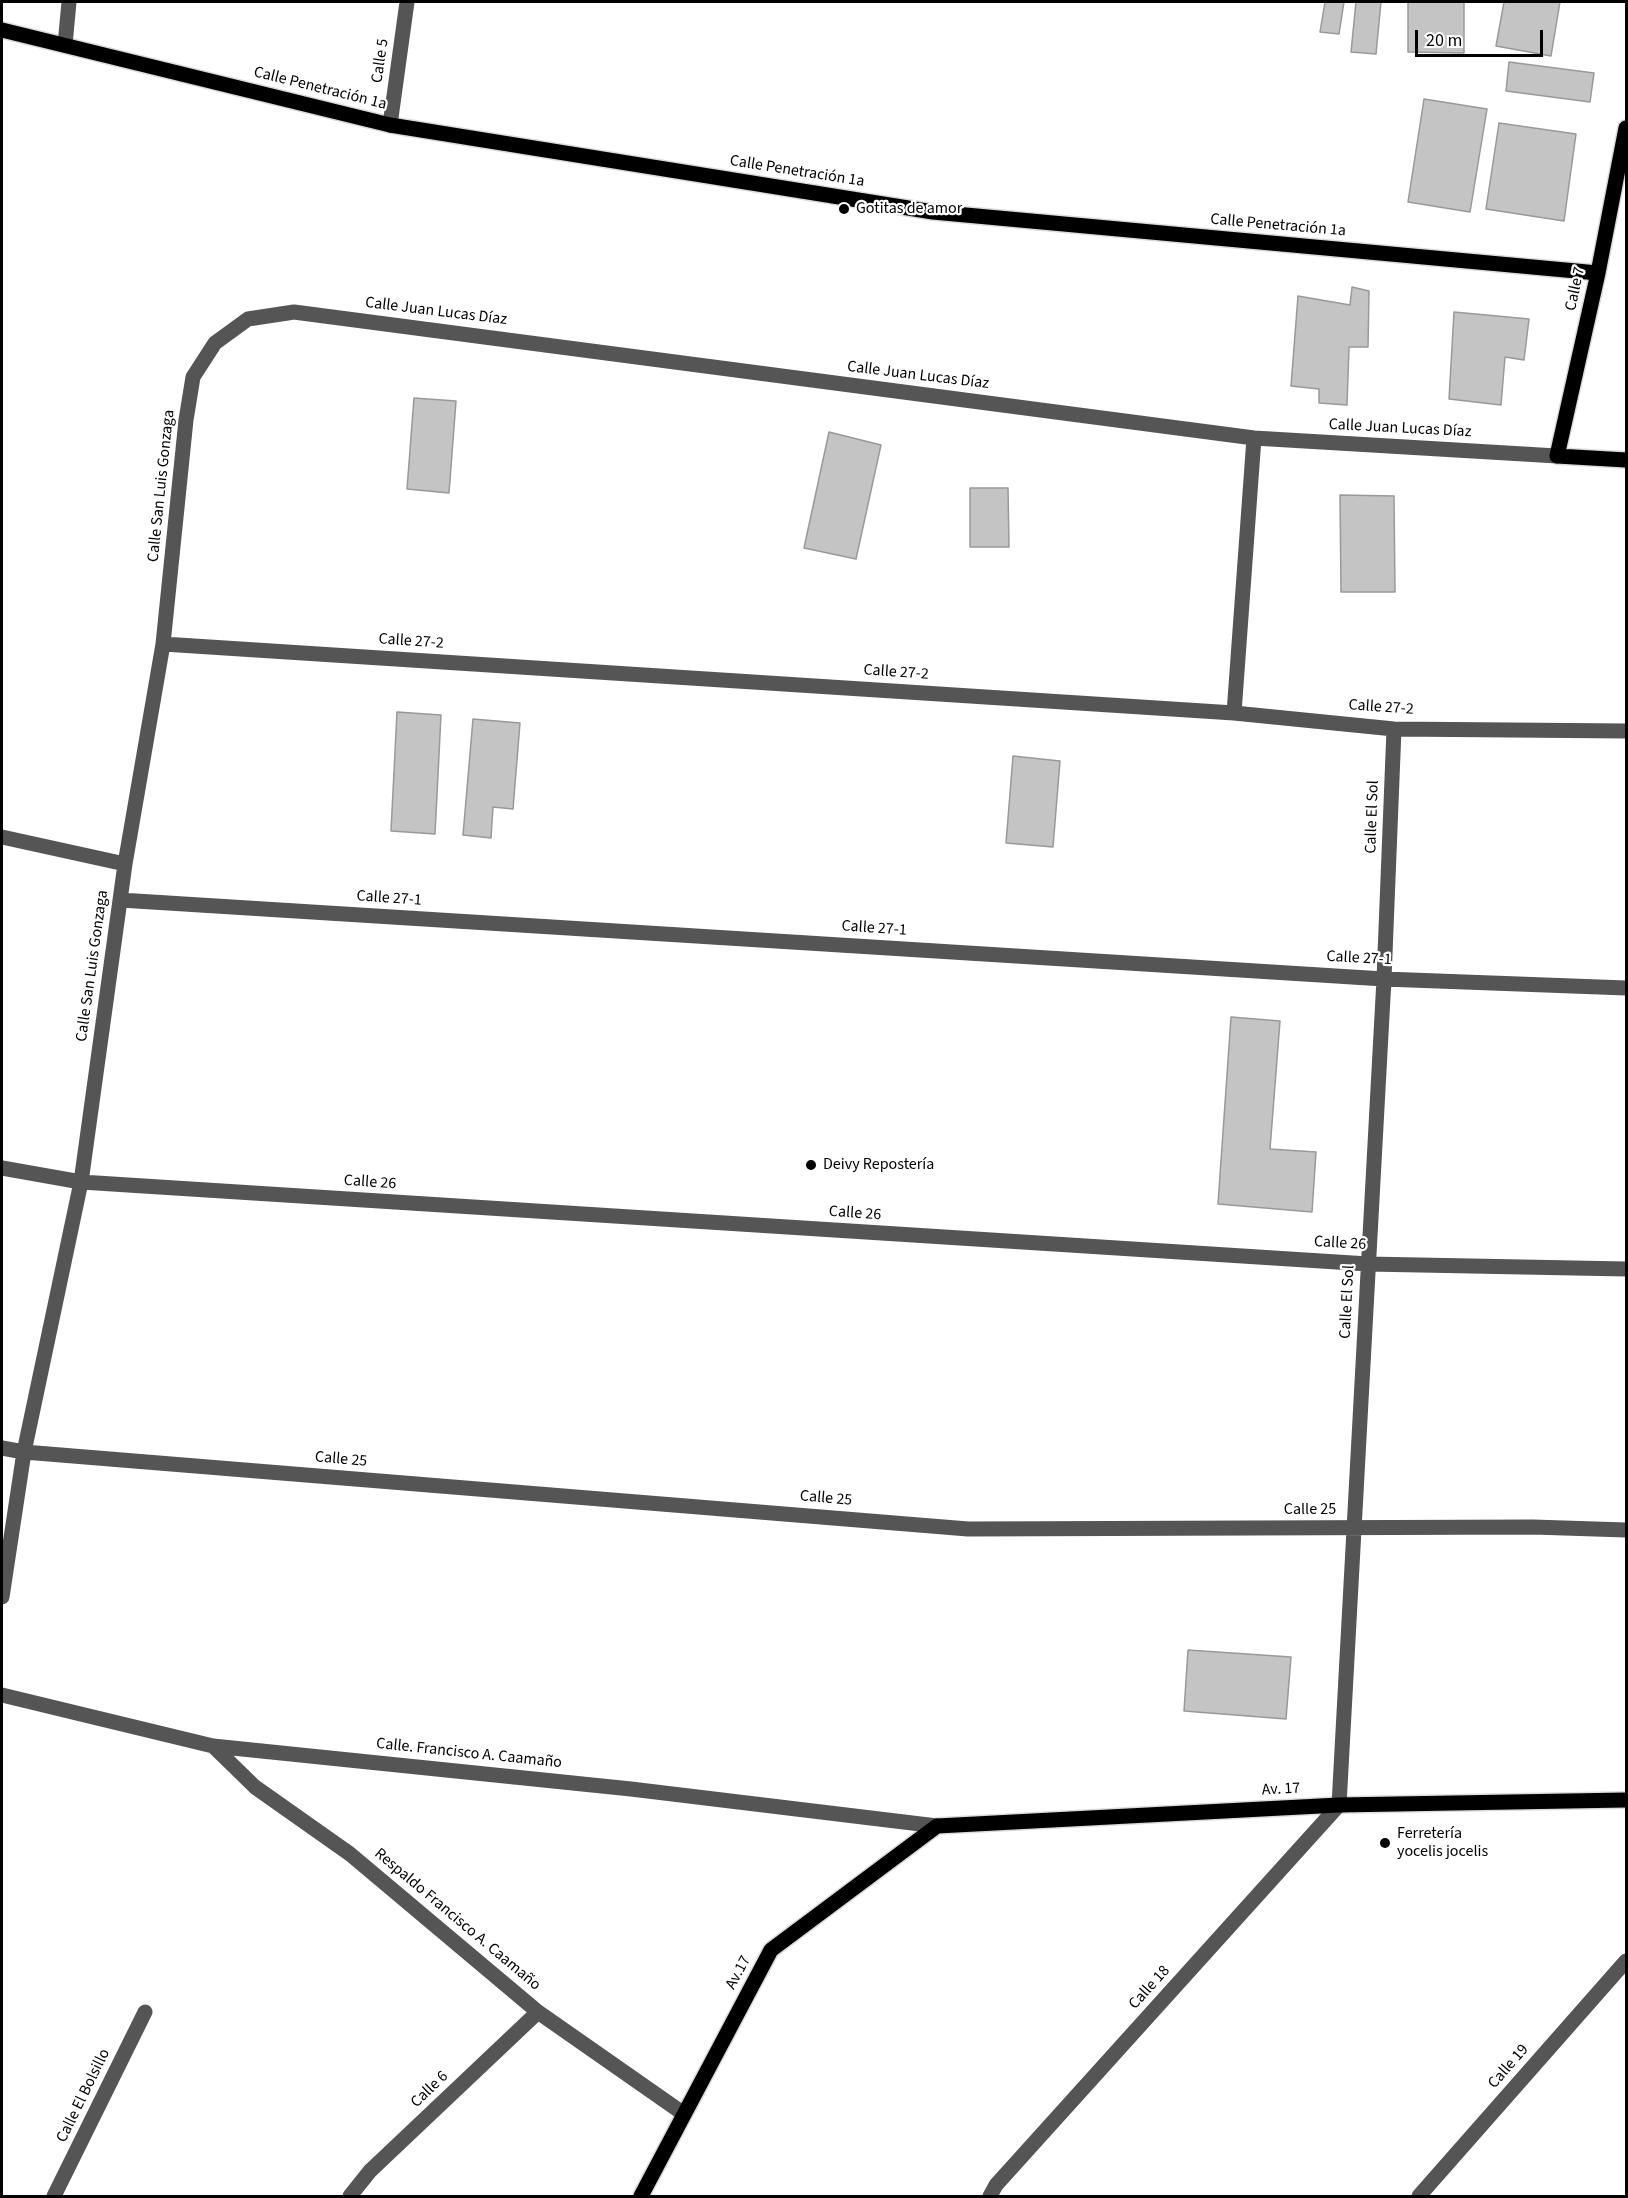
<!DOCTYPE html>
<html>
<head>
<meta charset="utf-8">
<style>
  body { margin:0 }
  #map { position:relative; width:1628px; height:2198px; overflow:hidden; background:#fff; font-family:"Source Sans 3",sans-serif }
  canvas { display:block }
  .frame { position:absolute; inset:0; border:3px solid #000; pointer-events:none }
  .scale { position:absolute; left:1415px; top:30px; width:128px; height:27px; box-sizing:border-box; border:3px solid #000; border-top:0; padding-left:8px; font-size:18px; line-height:21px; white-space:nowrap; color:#000; -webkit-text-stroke:4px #fff; paint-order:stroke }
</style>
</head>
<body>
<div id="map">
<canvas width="1628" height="2198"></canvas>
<div class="frame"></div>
<div class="scale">20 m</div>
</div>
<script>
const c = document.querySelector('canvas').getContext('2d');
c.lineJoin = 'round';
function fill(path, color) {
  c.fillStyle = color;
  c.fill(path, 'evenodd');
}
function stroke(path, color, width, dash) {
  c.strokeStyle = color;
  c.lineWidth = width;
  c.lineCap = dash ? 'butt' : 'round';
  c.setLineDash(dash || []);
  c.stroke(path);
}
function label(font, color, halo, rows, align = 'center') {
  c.font = font + ' "Source Sans 3",sans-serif';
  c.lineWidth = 4.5;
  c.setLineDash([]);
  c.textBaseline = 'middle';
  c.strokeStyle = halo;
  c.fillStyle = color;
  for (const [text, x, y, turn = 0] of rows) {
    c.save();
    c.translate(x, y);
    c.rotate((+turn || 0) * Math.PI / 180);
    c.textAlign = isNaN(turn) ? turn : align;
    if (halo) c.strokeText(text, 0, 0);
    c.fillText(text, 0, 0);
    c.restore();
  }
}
const building = new Path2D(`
  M1325 2H1344L1339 34 1320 32Z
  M1356 2H1381L1376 54 1351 52Z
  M1408 2H1464V53L1408 52Z
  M1504 2H1560L1551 56 1496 46Z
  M1509 62 1594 73 1590 102 1506 91Z
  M1424 99 1487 109 1470 212 1408 202Z
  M1499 123 1576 134 1564 221 1486 209Z
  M1352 287 1369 291 1368 347H1349L1347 405 1319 403V389L1291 386 1298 296 1350 305Z
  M1454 312 1529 319 1524 360 1505 357 1501 405 1449 399Z
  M414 398 456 401 449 493 407 489Z
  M829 432 881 445 856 559 804 548Z
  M970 488H1008L1009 547H970Z
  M1340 495 1394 496 1395 592H1341Z
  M397 712 441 715 435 834 391 831Z
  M473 719 520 723 513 809 493 807 491 838 463 835Z
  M1013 756 1060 761 1053 847 1006 843Z
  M1231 1017 1280 1021 1270 1149 1316 1152 1312 1212 1218 1204Z
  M1188 1650 1291 1657 1286 1719 1184 1711Z`);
fill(building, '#c4c4c4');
stroke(building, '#999', 1.5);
const major = new Path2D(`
  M2 30 390 125 933 212 1598 273
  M1626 128 1598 273 1557 456 1626 460
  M641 2196 771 1950 937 1826 1339 1805 1626 1800`);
stroke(major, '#dbdbdb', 18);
stroke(new Path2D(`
  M65 45 69 2
  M390 125 407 2
  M163 644 1234 713 1394 729 1626 731
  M1234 713 1254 438
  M2 837 125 864
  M120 900 1384 979 1626 988
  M2 1168 81 1182 1368 1264 1626 1269
  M2 1448 24 1452 968 1529 1533 1527 1626 1530
  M2 1597 24 1452 81 1182 125 864 163 644 186 420 193 377 215 343 248 319 294 312 1254 438 1557 456
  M2 1695 213 1746 631 1789 937 1826
  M213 1746 255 1787 350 1854 538 2012 684 2114
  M54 2196 145 2012
  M350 2196 370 2171 538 2012
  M990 2196 996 2185 1339 1805 1384 979 1394 729
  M1419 2196 1626 1961`), '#555', 15);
stroke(major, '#000', 15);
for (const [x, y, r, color] of [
  [844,209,6,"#000"],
  [811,1165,6,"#000"],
  [1385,1843,6,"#000"]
]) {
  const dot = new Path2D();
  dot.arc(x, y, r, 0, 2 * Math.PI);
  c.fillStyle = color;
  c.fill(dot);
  stroke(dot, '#fff', 2);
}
label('16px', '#000', '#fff', [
  ["Calle 5",381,61,-82],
  ["Calle Penetración 1a",320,89,14],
  ["Calle Penetración 1a",797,172,9],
  ["Calle Penetración 1a",1278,226,5],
  ["Calle 7",1576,289,-78],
  ["Calle Juan Lucas Díaz",436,312,7],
  ["Calle Juan Lucas Díaz",918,376,7],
  ["Calle Juan Lucas Díaz",1400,429,3],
  ["Calle San Luis Gonzaga",162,486,-84],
  ["Calle 27-2",411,642,4],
  ["Calle 27-2",896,673,4],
  ["Calle 27-2",1381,708,4],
  ["Calle El Sol",1373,817,-88],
  ["Calle 27-1",389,899,4],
  ["Calle 27-1",874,929,4],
  ["Calle 27-1",1359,959,3],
  ["Calle San Luis Gonzaga",93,966,-82],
  ["Calle 26",370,1183,4],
  ["Calle 26",855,1214,4],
  ["Calle 26",1340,1244,3],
  ["Calle El Sol",1348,1302,-87],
  ["Calle 25",341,1460,5],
  ["Calle 25",826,1499,5],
  ["Calle 25",1310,1510],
  ["Calle. Francisco A. Caamaño",469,1754,6],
  ["Av. 17",1281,1790,-3],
  ["Respaldo Francisco A. Caamaño",457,1920,40],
  ["Av.17",739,1973,-62],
  ["Calle 18",1150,1988,-48],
  ["Calle 19",1509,2067,-49],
  ["Calle 6",430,2090,-44],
  ["Calle El Bolsillo",84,2096,-64]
]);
label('16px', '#000', '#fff', [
  ["Gotitas de amor",856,209],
  ["Deivy Repostería",823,1165],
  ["Ferretería",1397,1834],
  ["yocelis jocelis",1397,1852]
], 'left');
</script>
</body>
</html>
